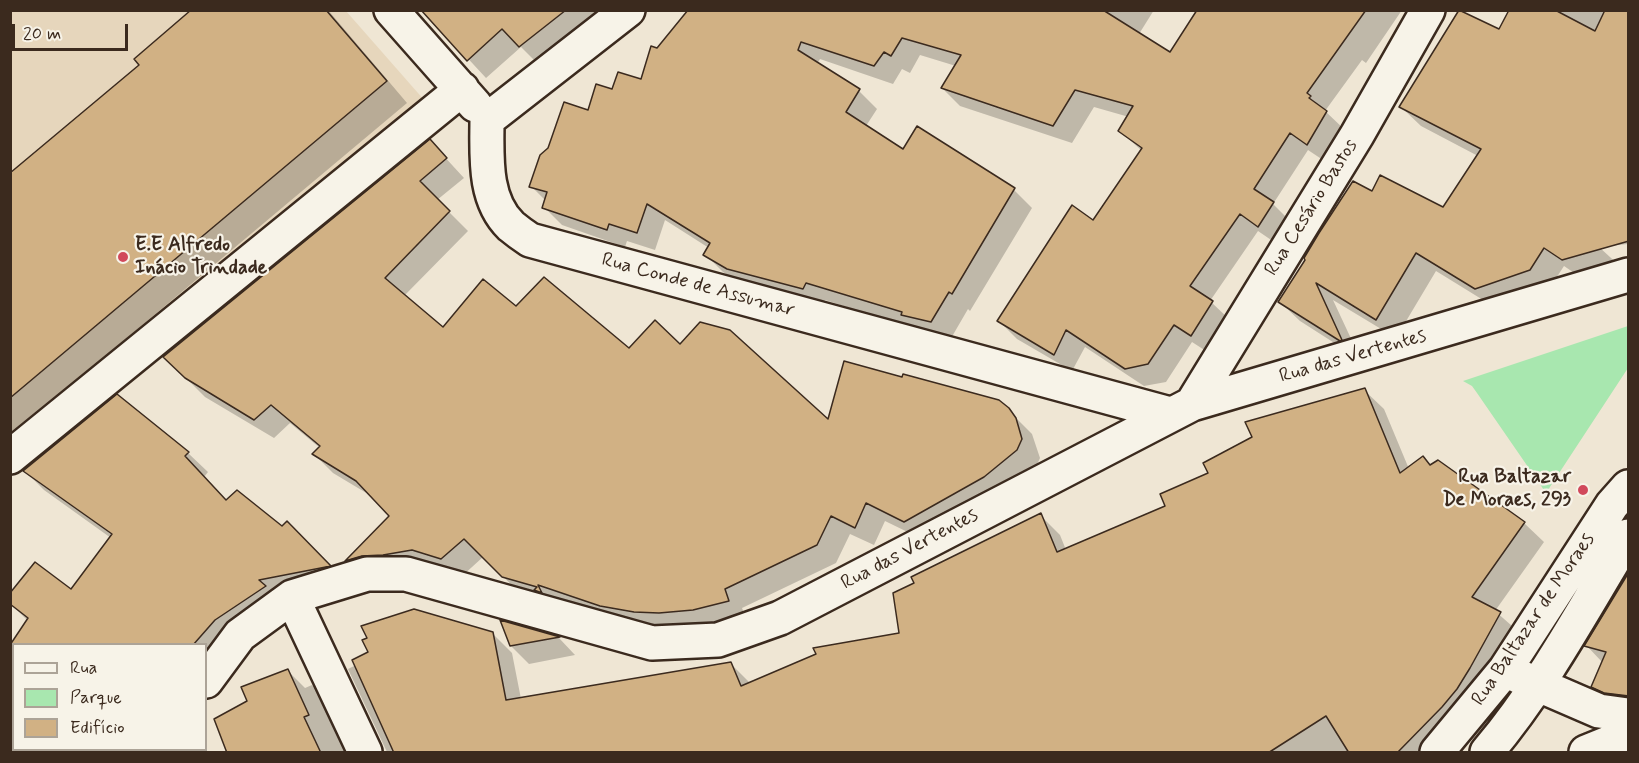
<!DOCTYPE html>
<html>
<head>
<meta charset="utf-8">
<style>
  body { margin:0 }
  #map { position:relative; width:1639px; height:763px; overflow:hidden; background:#efe6d4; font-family:Mynerve,sans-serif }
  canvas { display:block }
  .frame { position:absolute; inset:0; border:12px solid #3b2a1e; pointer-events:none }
  .legend { position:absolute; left:12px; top:643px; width:195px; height:108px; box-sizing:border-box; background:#f7f3e8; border:2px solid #aca397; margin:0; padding:8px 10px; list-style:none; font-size:18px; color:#3b2a1e }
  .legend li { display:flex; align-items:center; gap:12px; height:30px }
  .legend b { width:30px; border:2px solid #aca397 }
  .scale { position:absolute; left:12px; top:24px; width:116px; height:27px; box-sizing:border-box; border:3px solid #3b2a1e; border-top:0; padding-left:8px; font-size:18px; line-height:21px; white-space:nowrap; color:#3b2a1e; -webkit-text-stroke:4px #f7f3e8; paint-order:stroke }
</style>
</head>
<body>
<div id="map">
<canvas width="1639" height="763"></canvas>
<div class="frame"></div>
<ul class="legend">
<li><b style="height:8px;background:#f7f3e8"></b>Rua</li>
<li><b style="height:16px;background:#a8e7af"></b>Parque</li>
<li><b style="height:16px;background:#d1b184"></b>Edifício</li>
</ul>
<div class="scale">20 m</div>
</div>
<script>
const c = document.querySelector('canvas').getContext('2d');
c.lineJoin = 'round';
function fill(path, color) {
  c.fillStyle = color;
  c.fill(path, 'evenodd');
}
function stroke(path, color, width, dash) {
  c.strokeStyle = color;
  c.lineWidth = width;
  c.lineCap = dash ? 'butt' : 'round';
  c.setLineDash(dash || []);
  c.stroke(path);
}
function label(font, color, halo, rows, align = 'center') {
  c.font = font + ' Mynerve,sans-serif';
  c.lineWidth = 4.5;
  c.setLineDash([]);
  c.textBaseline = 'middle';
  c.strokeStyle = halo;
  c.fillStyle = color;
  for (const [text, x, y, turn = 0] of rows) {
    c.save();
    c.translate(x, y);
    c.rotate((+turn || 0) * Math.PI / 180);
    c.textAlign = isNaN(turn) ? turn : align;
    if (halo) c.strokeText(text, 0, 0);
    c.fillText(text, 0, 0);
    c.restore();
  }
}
fill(new Path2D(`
  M11 11H346L425 101 11 442Z`), '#e6d6bc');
fill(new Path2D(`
  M1628 326V368L1546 493 1477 393 1472 386 1463 381Z`), '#a8e7af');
fill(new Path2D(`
  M193 10H328L407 103 10 436V175L141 65Z
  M423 10H607L538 64 521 47 486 78Z
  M704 10H1154L1139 34 1171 54 1198 10H1402L1366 63 1362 60 1325 111 1345 130 1326 162 1308 150 1273 204 1291 222 1277 244 1258 231 1210 301 1230 320 1209 353 1192 342 1166 382 1144 386 1085 347 1072 371 1017 339 999 321 1094 222 1142 151 1120 131 1129 117 1094 107 1072 143 960 106 942 88 956 66 920 55 910 73 902 69 893 84 820 59 817 64 859 91 877 109 866 126 903 151 918 128 1014 190 1032 208 970 311 968 309 950 340 825 300 821 306 745 286 723 272 705 254 709 248 665 220 655 250 627 241 625 247 562 225 544 207 546 201 531 186 589 112 613 91 642 81Z
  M1511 10H1628V244L1599 247 1622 268 1583 279 1564 266 1549 289 1496 308 1436 271 1396 338 1333 300 1361 360 1300 321 1280 302 1307 260 1372 193 1444 209 1478 156 1421 126 1401 107 1500 31Z
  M430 141 464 178 437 200 468 231 404 296 444 329 517 308 629 350 680 346 829 421 1013 415 1032 434 1040 458 1035 469 924 540 885 521 874 545 850 534 836 563 742 608 747 620 670 631 522 595 483 557 461 577 366 579 348 561 391 516 373 497 333 473 314 454 320 448 290 423 274 438 205 397 165 357Z
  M1364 390 1384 409 1409 469 1431 467 1524 523 1544 542 1495 611 1520 633 1435 752H387L348 669 356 665 492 633 512 653 521 699 730 663 751 684 900 634 1040 515 1060 535 1066 550 1167 507 1209 473Z
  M188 453 208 472 204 477 227 502 282 528 287 523 348 585 277 599 206 672V644H14V750H149L147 752H10V645L28 621 10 603 71 591 111 538 44 490 25 471Z
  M1628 573V713L1612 706 1592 687 1603 663 1586 645Z
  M502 622 559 638 575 655 529 664 511 646Z
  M288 671 305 688 312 685 329 702 352 752H229L249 701Z`), '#0003');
const building = new Path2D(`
  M191 10H326L387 81 10 398V173L139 65 134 59Z
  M421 10H566L519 47 502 29 467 61Z
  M688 10H1103L1170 52 1197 10H1366L1307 93 1311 96 1309 98 1327 111 1307 145 1290 133 1254 189 1274 202 1258 227 1240 214 1190 286 1213 301 1191 336 1174 325 1148 364 1125 369 1066 330 1054 355 997 321 1072 205 1093 220 1142 148 1118 131 1133 106 1075 90 1053 126 941 88 961 55 902 38 891 56 884 52 874 66 801 42 798 50 860 89 846 112 903 149 917 126 1015 188 952 294 949 292 931 322 901 315 902 312 806 283 803 289 727 269 703 255 710 243 647 204 637 233 609 224 607 230 542 208 547 192 529 187 540 155 548 148 564 102 588 110 596 84 612 89 618 72 641 79 651 46 657 48Z
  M1459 10 1499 29 1509 10H1555L1595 31 1605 10H1629V241L1562 260 1544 248 1530 270 1475 289 1416 253 1376 320 1316 283 1342 340 1340 341 1278 302 1305 260 1304 258 1319 233 1353 181 1372 191 1380 175 1443 207 1481 149 1399 107Z
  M430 139 447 158 420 181 450 211 385 278 443 327 483 279 516 306 544 277 629 348 655 320 680 344 700 322 730 330 828 419 844 361 902 377 903 374 999 400 1009 408 1016 418 1022 439 1017 450 984 477 904 522 866 503 855 528 831 516 817 545 725 589 729 601 693 610 659 613 634 612 600 606 538 585 542 593 534 590 537 587 502 577 464 539 441 559 412 550 383 555 362 556 345 561 389 516 356 481 312 454 320 446 271 405 254 420 185 378 163 357Z
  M1365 388 1400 473 1423 456 1430 465 1438 460 1525 522 1472 597 1501 612 1470 668 1457 689 1442 707 1397 753H1349L1326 716 1268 753H394L352 660 368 652 362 640 367 638 361 626 414 609 493 632 506 700 731 662 741 686 816 654 813 648 899 633 893 593 914 583 911 577 1041 513 1057 552 1165 506 1160 494 1208 473 1203 463 1252 437 1245 422Z
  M117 394 189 452 185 456 226 500 237 490 282 526 287 521 331 566 259 580 266 586 215 620 193 645H10L28 618 10 604V593L35 562 71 589 112 534 23 471Z
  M1629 572V696L1604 693 1591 687 1606 652 1584 646Z
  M500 620 560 637 510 646Z
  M288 669 309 715 304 717 321 753H227L214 719 247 701 241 687Z`);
fill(building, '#d1b184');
stroke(building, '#3b2a1e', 1.5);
const minor = new Path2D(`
  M391 10 475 105
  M628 10 487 120C487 155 483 199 511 226 517 231 524 236 530 240L1170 414
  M1192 404 1357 135 1428 10
  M10 457 462 89
  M292 597 365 752
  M1518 676 1599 711 1628 715
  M206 681 240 635 292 597 367 574H406L652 643 718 640 780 618 1192 404 1628 275
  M152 752 154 750
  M1437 752 1505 670 1612 505 1628 487
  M1487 752C1542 687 1584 609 1628 536
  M1586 752 1628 735`);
stroke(minor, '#3b2a1e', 38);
stroke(minor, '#f7f3e8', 33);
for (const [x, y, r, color] of [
  [123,257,6,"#d1495b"],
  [1583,490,6,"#d1495b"]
]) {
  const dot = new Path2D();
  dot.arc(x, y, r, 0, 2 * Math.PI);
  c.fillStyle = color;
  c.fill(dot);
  stroke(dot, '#f7f3e8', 2);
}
label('20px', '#3b2a1e', '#f7f3e8', [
  ["Rua Cesário Bastos",1312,208,-58],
  ["Rua Conde de Assumar",698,286,15],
  ["Rua das Vertentes",1353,357,-16],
  ["Rua das Vertentes",910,550,-28],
  ["Rua Baltazar de Moraes",1534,620,-56]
]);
label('bold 20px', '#3b2a1e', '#f7f3e8', [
  ["E.E Alfredo",135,246],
  ["Inácio Trindade",135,269],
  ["Rua Baltazar",1571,478,"right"],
  ["De Moraes, 293",1571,501,"right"]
], 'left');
</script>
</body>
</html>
